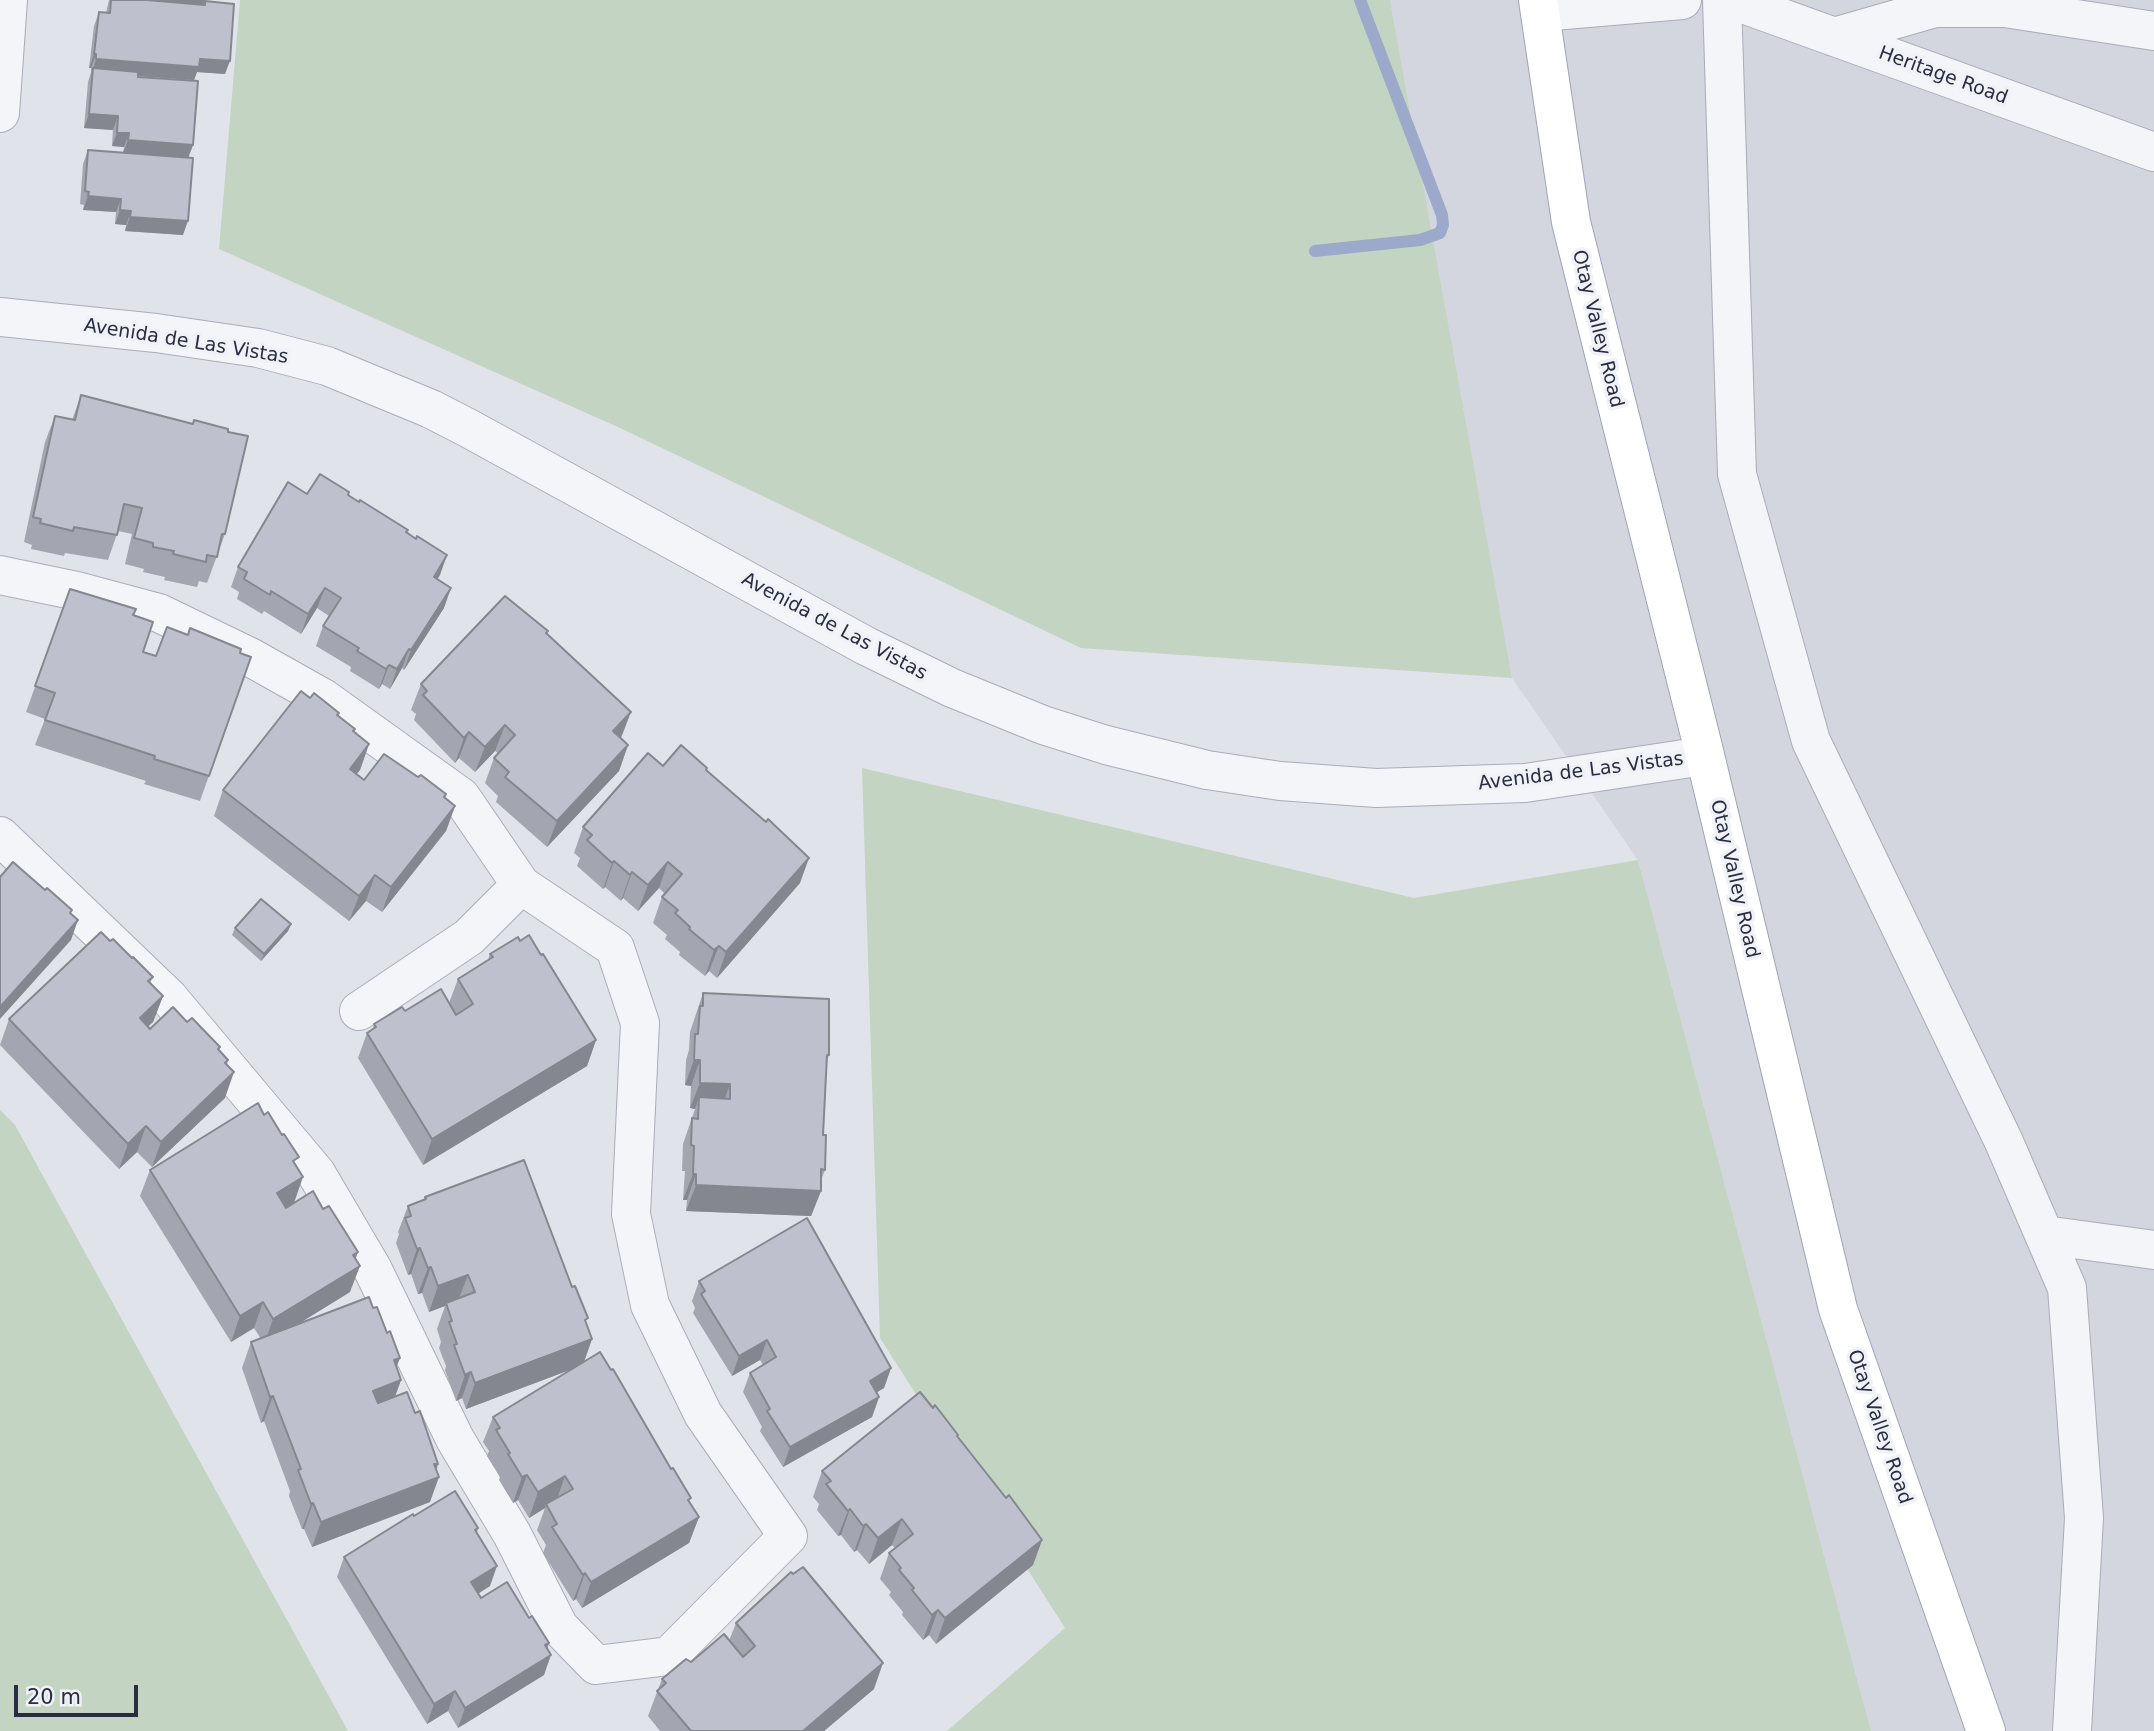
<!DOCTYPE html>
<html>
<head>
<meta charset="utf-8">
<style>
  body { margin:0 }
  #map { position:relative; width:2154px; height:1731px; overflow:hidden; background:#e1e3ea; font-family:"DejaVu Sans",sans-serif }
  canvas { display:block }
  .scale { position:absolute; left:14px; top:1685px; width:124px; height:32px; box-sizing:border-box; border:4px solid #292d42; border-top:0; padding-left:9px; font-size:21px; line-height:24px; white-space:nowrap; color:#292d42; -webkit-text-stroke:5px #f1f2f7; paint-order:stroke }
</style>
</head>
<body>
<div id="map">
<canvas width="2154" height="1731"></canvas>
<div class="scale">20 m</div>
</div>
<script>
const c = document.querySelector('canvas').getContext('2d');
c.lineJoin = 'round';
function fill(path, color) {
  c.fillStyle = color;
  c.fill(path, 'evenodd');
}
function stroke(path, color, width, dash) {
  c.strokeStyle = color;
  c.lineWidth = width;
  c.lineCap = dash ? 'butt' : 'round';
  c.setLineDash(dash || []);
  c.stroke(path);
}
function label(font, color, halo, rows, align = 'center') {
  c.font = font + ' "DejaVu Sans",sans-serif';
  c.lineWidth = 7;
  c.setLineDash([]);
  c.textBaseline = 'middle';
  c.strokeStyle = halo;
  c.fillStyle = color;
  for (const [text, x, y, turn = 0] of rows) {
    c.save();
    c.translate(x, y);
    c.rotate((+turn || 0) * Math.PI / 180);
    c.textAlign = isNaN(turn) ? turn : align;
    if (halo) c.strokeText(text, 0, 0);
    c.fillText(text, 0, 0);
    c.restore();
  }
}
fill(new Path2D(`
  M1390 0H2154V1731H1871L1638 860 1512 678Z`), '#d3d5df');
fill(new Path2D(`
  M240 0H1390L1512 678 1081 648 620 428 219 249Z
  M862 768 1414 898 1638 860 1871 1731H947L1065 1628 880 1338Z
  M0 1110 15 1125 348 1731H0Z`), '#c3d4c2');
stroke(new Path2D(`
  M1315 251 1420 240 1440 233 1443 225 1442 215 1360 0`), '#9ca9ca', 12);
const minor = new Path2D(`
  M1722 0 1737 474 1811 741 2004 1142 2067 1288 2084 1518 2072 1731
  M1732 0 2154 152
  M1541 12 1682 0
  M1834 37 1935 8H2005L2154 31
  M0 113 8 0
  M0 317 156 333 258 348 327 366 431 409 468 428 866 646 952 688 1043 725 1106 745 1207 770 1280 781 1376 788 1525 783 1704 756
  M0 575 77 591 159 613 250 657 323 698 461 797 521 885 615 948 640 1023 631 1214 650 1305 703 1414 788 1536 669 1656 596 1665 559 1627 512 1534 455 1439 373 1270 316 1173 169 998 0 836
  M359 1011 469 937 521 885
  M2044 1235 2154 1250`);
const major = new Path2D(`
  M1538 0 1571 222 1702 743 1838 1309 1986 1731`);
stroke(minor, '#aaacb8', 40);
stroke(major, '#a0a5b6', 40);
stroke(minor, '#f4f5f8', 38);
stroke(major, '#fff', 38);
fill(new Path2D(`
  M109 0H205L203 4H204L205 1 225 74 197 72 194 80 138 76 193 145 188 158 183 235 125 231 126 225 115 224 116 212 83 210 84 205 80 204 83 164 88 150 123 153 124 147 112 146 113 130 84 128 88 82 91 72V68H89L94 26 99 12 106 13Z
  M81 395 225 534 207 583 199 581 197 587 164 580 165 577 143 572 144 569 125 564 132 534 118 531 108 560 65 553 64 556 31 549 32 545 24 542 45 442 55 416 72 420Z
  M307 494 348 495 416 539 447 555 437 579 444 608 404 670 402 668 390 689 382 684 379 689 350 671 351 667 316 646 323 626 329 616 317 608 301 634 264 611 262 614 237 599 239 592 231 587 238 567Z
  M70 589 133 615 143 652 156 656 240 653 251 657 200 801 144 784 146 781 35 745 45 719 26 712Z
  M547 634 621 738 628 745 619 771 547 847 496 802 498 796 485 783 494 758 498 753 495 751 475 772 459 758 455 763 414 720 416 714 411 710 421 684Z
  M310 698 339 713 338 715 355 729 354 732 369 744 360 770 356 774 364 780 418 777 446 794 445 798 455 806 446 831 382 912 366 901 349 921 214 816 223 790Z
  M663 766 706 771 800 883 717 978 709 971 705 976 679 955 680 952 665 939 667 935 653 923 662 897 665 894 659 888 638 911 623 898 621 901 605 887 603 889 577 866 580 858 574 853 583 827Z
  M291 924 288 931 261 961 232 935 235 928Z
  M110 941 132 958 153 977 150 983 163 996 153 1022 148 1026 150 1029 187 1022 228 1060 227 1065 225 1098 152 1167 137 1152 119 1169 0 1045 9 1019Z
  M490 954 596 1040 587 1066 423 1165 358 1058 367 1033 373 1029 374 1024 449 1003 458 979 488 960Z
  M703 993 829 1055 826 1064 823 1135 825 1170 821 1180V1191L811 1216 686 1211 687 1200H683L685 1171H682L683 1144 695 1109 690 1108 691 1086 685 1085 686 1060 689 1050 690 1032Z
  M296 1165 294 1203 286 1207 323 1209 355 1259 350 1292 295 1326 373 1308 400 1358 396 1367 401 1380 395 1396 415 1413 438 1464 430 1502 312 1547 304 1529H302L289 1496 290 1491 264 1421 261 1423 242 1368 251 1342 261 1339 254 1328 231 1342 140 1196 150 1170Z
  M425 1197 586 1323 592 1339 584 1361 690 1502 699 1517 689 1543 582 1608 576 1599 573 1601 543 1553 546 1545 537 1530 545 1508 529 1518 518 1500 513 1503 499 1480 500 1477 487 1456 489 1451 483 1442 493 1417 572 1369 466 1409 462 1398 456 1401 445 1370 446 1366 439 1348 441 1342 437 1329 445 1306 429 1312 422 1293 418 1294 411 1274 408 1275 396 1243 399 1234 398 1232 408 1206 424 1200Z
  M699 1281 891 1368 884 1388 876 1393 879 1397 872 1417 783 1467 760 1431 762 1427 743 1392 750 1373 763 1365 760 1360 732 1376 693 1313 695 1308 692 1301Z
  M933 1408 1006 1498 1042 1540 1033 1565 936 1644 929 1635 923 1640 902 1615 903 1612 889 1595 891 1592 880 1579 889 1553 895 1548 892 1545 869 1564 857 1550 854 1552 841 1535 838 1536 817 1510 819 1504 813 1497 822 1471Z
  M414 1516 478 1528 477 1533 490 1586 478 1594 481 1598 529 1618 549 1643 547 1648 544 1675 458 1728 448 1711 427 1724 337 1577 344 1557Z
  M736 1623 874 1689 824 1731H660L648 1716 662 1679 729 1641Z`), '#a3a6b0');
fill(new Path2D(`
  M146 0H205L203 6Z
  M94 54H96L91 68H89Z
  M96 59H200L230 61 225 74 197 72 194 80 92 73Z
  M89 114 118 116 113 130 84 128Z
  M117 133H129L124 147 112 146Z
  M128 140 193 145 188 158 123 153Z
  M88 196 121 199 116 212 83 210Z
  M120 210 131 211 126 225 115 224Z
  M130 217 188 221 183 235 125 231Z
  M447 555 440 575 427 597 434 577Z
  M325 588 317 608 301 634 308 614Z
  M451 588 444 608 404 670 411 650Z
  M409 649 402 668 390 689 397 669Z
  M389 665 382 684 379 689 386 669Z
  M631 712 621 738 604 756 613 731Z
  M505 725 495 751 475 772 485 747Z
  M469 732 459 758 455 763 464 738Z
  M369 744 360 770 340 795 350 769Z
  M628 745 619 771 547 847 557 821Z
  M455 806 446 831 382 912 391 887Z
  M809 858 800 883 717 978 726 952Z
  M614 861 605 887 603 889 612 863Z
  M668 862 659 888 638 911 648 885Z
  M632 872 623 898 621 901 630 875Z
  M375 875 366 901 349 921 359 896Z
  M78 920 71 940 0 1019V1007Z
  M291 924 288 931 261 961 264 954Z
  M719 946 709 971 705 976 714 950Z
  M163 996 153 1022 131 1043 140 1018Z
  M596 1040 587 1066 423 1165 432 1139Z
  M694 1060H700L691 1086 685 1085Z
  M234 1072 225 1098 152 1167 161 1142Z
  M700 1083 730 1084 721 1110 699 1097 695 1109 690 1108Z
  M146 1126 137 1152 119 1169 128 1144Z
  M693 1174H696L687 1200H683Z
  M303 1177 294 1203 268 1218 277 1193Z
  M696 1185 821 1191 811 1216 686 1211Z
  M420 1248 411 1274 408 1275 417 1249Z
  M358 1252 351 1272 360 1266 350 1292 264 1345 273 1319Z
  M431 1267 422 1293 418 1294 428 1268Z
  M468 1275 458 1301 446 1303 445 1306 429 1312 438 1286Z
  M263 1302 254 1328 231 1342 240 1316Z
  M592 1339 583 1365 466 1409 475 1383Z
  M767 1340 760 1360 732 1376 739 1356Z
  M400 1358 390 1383 394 1360Z
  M891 1368 884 1388 862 1401 870 1381Z
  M471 1372 462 1398 456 1401 465 1375Z
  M401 1380 392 1405 364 1417 373 1391Z
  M273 1396 264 1421 261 1423 270 1397Z
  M879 1397 872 1417 783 1467 790 1447Z
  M434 1464H438L432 1479 439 1477 430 1502 312 1547 321 1522Z
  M527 1475 518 1500 513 1503 522 1477Z
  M565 1476 556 1502 546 1504 545 1508 529 1518 538 1492Z
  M313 1503 304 1529H302L311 1504Z
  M850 1509 841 1535 838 1536 848 1511Z
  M699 1517 689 1543 582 1608 591 1582Z
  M902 1519 892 1545 869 1564 878 1538Z
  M866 1524 857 1550 854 1552 863 1526Z
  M1042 1540 1033 1565 936 1644 945 1618Z
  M497 1566 490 1586 464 1602 471 1582Z
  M585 1573 576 1599 573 1601 583 1575Z
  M938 1610 929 1635 923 1640 932 1615Z
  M549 1643 543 1660 551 1655 544 1675 458 1728 465 1708Z
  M883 1663 874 1689 824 1731H803Z
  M455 1691 448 1711 427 1724 434 1704Z`), '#858790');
const building = new Path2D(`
  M111 0H147L205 5V1L234 4 230 61 200 59 199 67 96 59V54H94L99 12 110 13Z
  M93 68 138 72V77L198 81 193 145 128 140 129 133H117L118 116 89 114Z
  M88 150 193 158 188 221 130 217 131 211 120 210 121 199 88 196 89 192 85 191Z
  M81 395 193 424 194 420 228 429V432L248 436 225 534H222L217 557 207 555 206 562 173 554 174 551 153 547V543L134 538 142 508 124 504 117 535 74 527 73 531 40 523 41 519 33 517 55 416 75 420Z
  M320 474 349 492 348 495 359 502 360 500 408 530 406 532 416 539 417 536 447 555 434 577 451 588 411 650 409 649 397 669 389 665 386 669 357 651 359 648 323 626 341 598 325 588 308 614 271 591 270 595 244 579 247 572 238 567 288 482 307 494Z
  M70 589 136 609 133 615 153 622 143 652 156 656 167 627 188 635 190 628 241 649 240 653 251 657 209 776 154 759 155 756 45 720 55 693 35 686Z
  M505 596 548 631 546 633 631 712 613 731 628 745 557 821 505 777 509 772 494 758 515 735 505 725 485 747 469 732 464 738 423 695 427 691 421 684Z
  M301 691 310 698 314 693 339 713 337 715 355 729 353 731 369 744 350 769 364 780 384 754 418 777 421 775 446 794 444 797 455 806 391 887 375 875 359 896 223 790Z
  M681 745 707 768 706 770 766 822 768 819 809 858 726 952 719 946 714 950 689 929 690 927 675 913 678 910 662 897 682 874 668 862 648 885 632 872 630 875 614 861 612 863 587 840 592 835 583 827 648 753 663 766Z
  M13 862 45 890 47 888 72 910 70 913 78 920 0 1007V877Z
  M261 899 291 924 264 954 235 928Z
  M101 932 110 941 113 939 132 958 133 957 153 977 148 981 163 996 140 1018 150 1029 173 1007 187 1022 192 1018 220 1047 218 1049 228 1060 225 1063 234 1072 161 1142 146 1126 128 1144 9 1019Z
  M529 935 541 955 543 954 596 1040 432 1139 367 1033 376 1027 374 1024 402 1007 405 1011 441 989 456 1015 473 1004 458 979 493 957 490 954 518 937 520 941Z
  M703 993 829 999V1055H827L823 1135H826L825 1170 821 1169V1191L696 1185V1174H693L694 1146 691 1145 692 1118 698 1119 699 1097 730 1099V1084L700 1083V1060H694L695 1034H698L700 1006H703Z
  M258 1103 264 1115 268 1112 282 1135 284 1134 299 1157 293 1161 303 1177 277 1193 286 1208 313 1191 323 1209 329 1206 358 1252 353 1255 360 1266 273 1319 263 1302 240 1316 150 1170Z
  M524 1160 572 1287 575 1286 588 1318 585 1320 592 1339 475 1383 471 1372 465 1375 454 1345 457 1344 449 1322 452 1321 446 1303 475 1292 468 1275 438 1286 431 1267 428 1268 420 1248 417 1249 405 1218 411 1216 408 1206 426 1199 425 1197Z
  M807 1218 891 1368 870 1381 879 1397 790 1447 767 1411 770 1409 750 1373 776 1357 767 1340 739 1356 701 1294 705 1291 699 1281Z
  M369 1297 373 1308 377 1307 387 1333 390 1331 400 1358 394 1360 401 1380 373 1391 378 1403 407 1392 415 1413 420 1411 438 1464H434L439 1477 321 1522 313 1503 311 1504 298 1470 301 1469 273 1396 270 1397 251 1342Z
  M600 1352 611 1370 613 1369 671 1469 673 1468 691 1498 688 1500 699 1517 591 1582 585 1573 583 1575 552 1527 557 1524 546 1504 573 1489 565 1476 538 1492 527 1475 522 1477 508 1454 510 1453 496 1430 500 1428 493 1417Z
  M920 1392 933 1408 935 1405 958 1435 957 1436 1006 1498 1009 1495 1042 1540 945 1618 938 1610 932 1615 912 1590 914 1588 899 1570 901 1568 889 1553 913 1534 902 1519 878 1538 866 1524 863 1526 850 1509 848 1511 826 1484 831 1481 822 1471Z
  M455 1491 478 1528 475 1530 497 1566 471 1582 481 1598 507 1582 529 1618 532 1616 549 1643 545 1645 551 1655 465 1708 455 1691 434 1704 344 1557 413 1514 414 1516Z
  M803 1567 883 1663 803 1731H691L657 1691 666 1683 662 1679 686 1659 691 1662 724 1634 743 1657 755 1646 736 1623 791 1572 793 1574Z`);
fill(building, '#bec1cd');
stroke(building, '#858790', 2);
label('19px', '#292d42', '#f1f2f7', [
  ["Heritage Road",1943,76,20],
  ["Otay Valley Road",1597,329,76],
  ["Avenida de Las Vistas",186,342,9],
  ["Avenida de Las Vistas",834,627,28],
  ["Avenida de Las Vistas",1581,772,-7],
  ["Otay Valley Road",1734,879,77],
  ["Otay Valley Road",1879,1427,71]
]);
</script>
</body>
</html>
